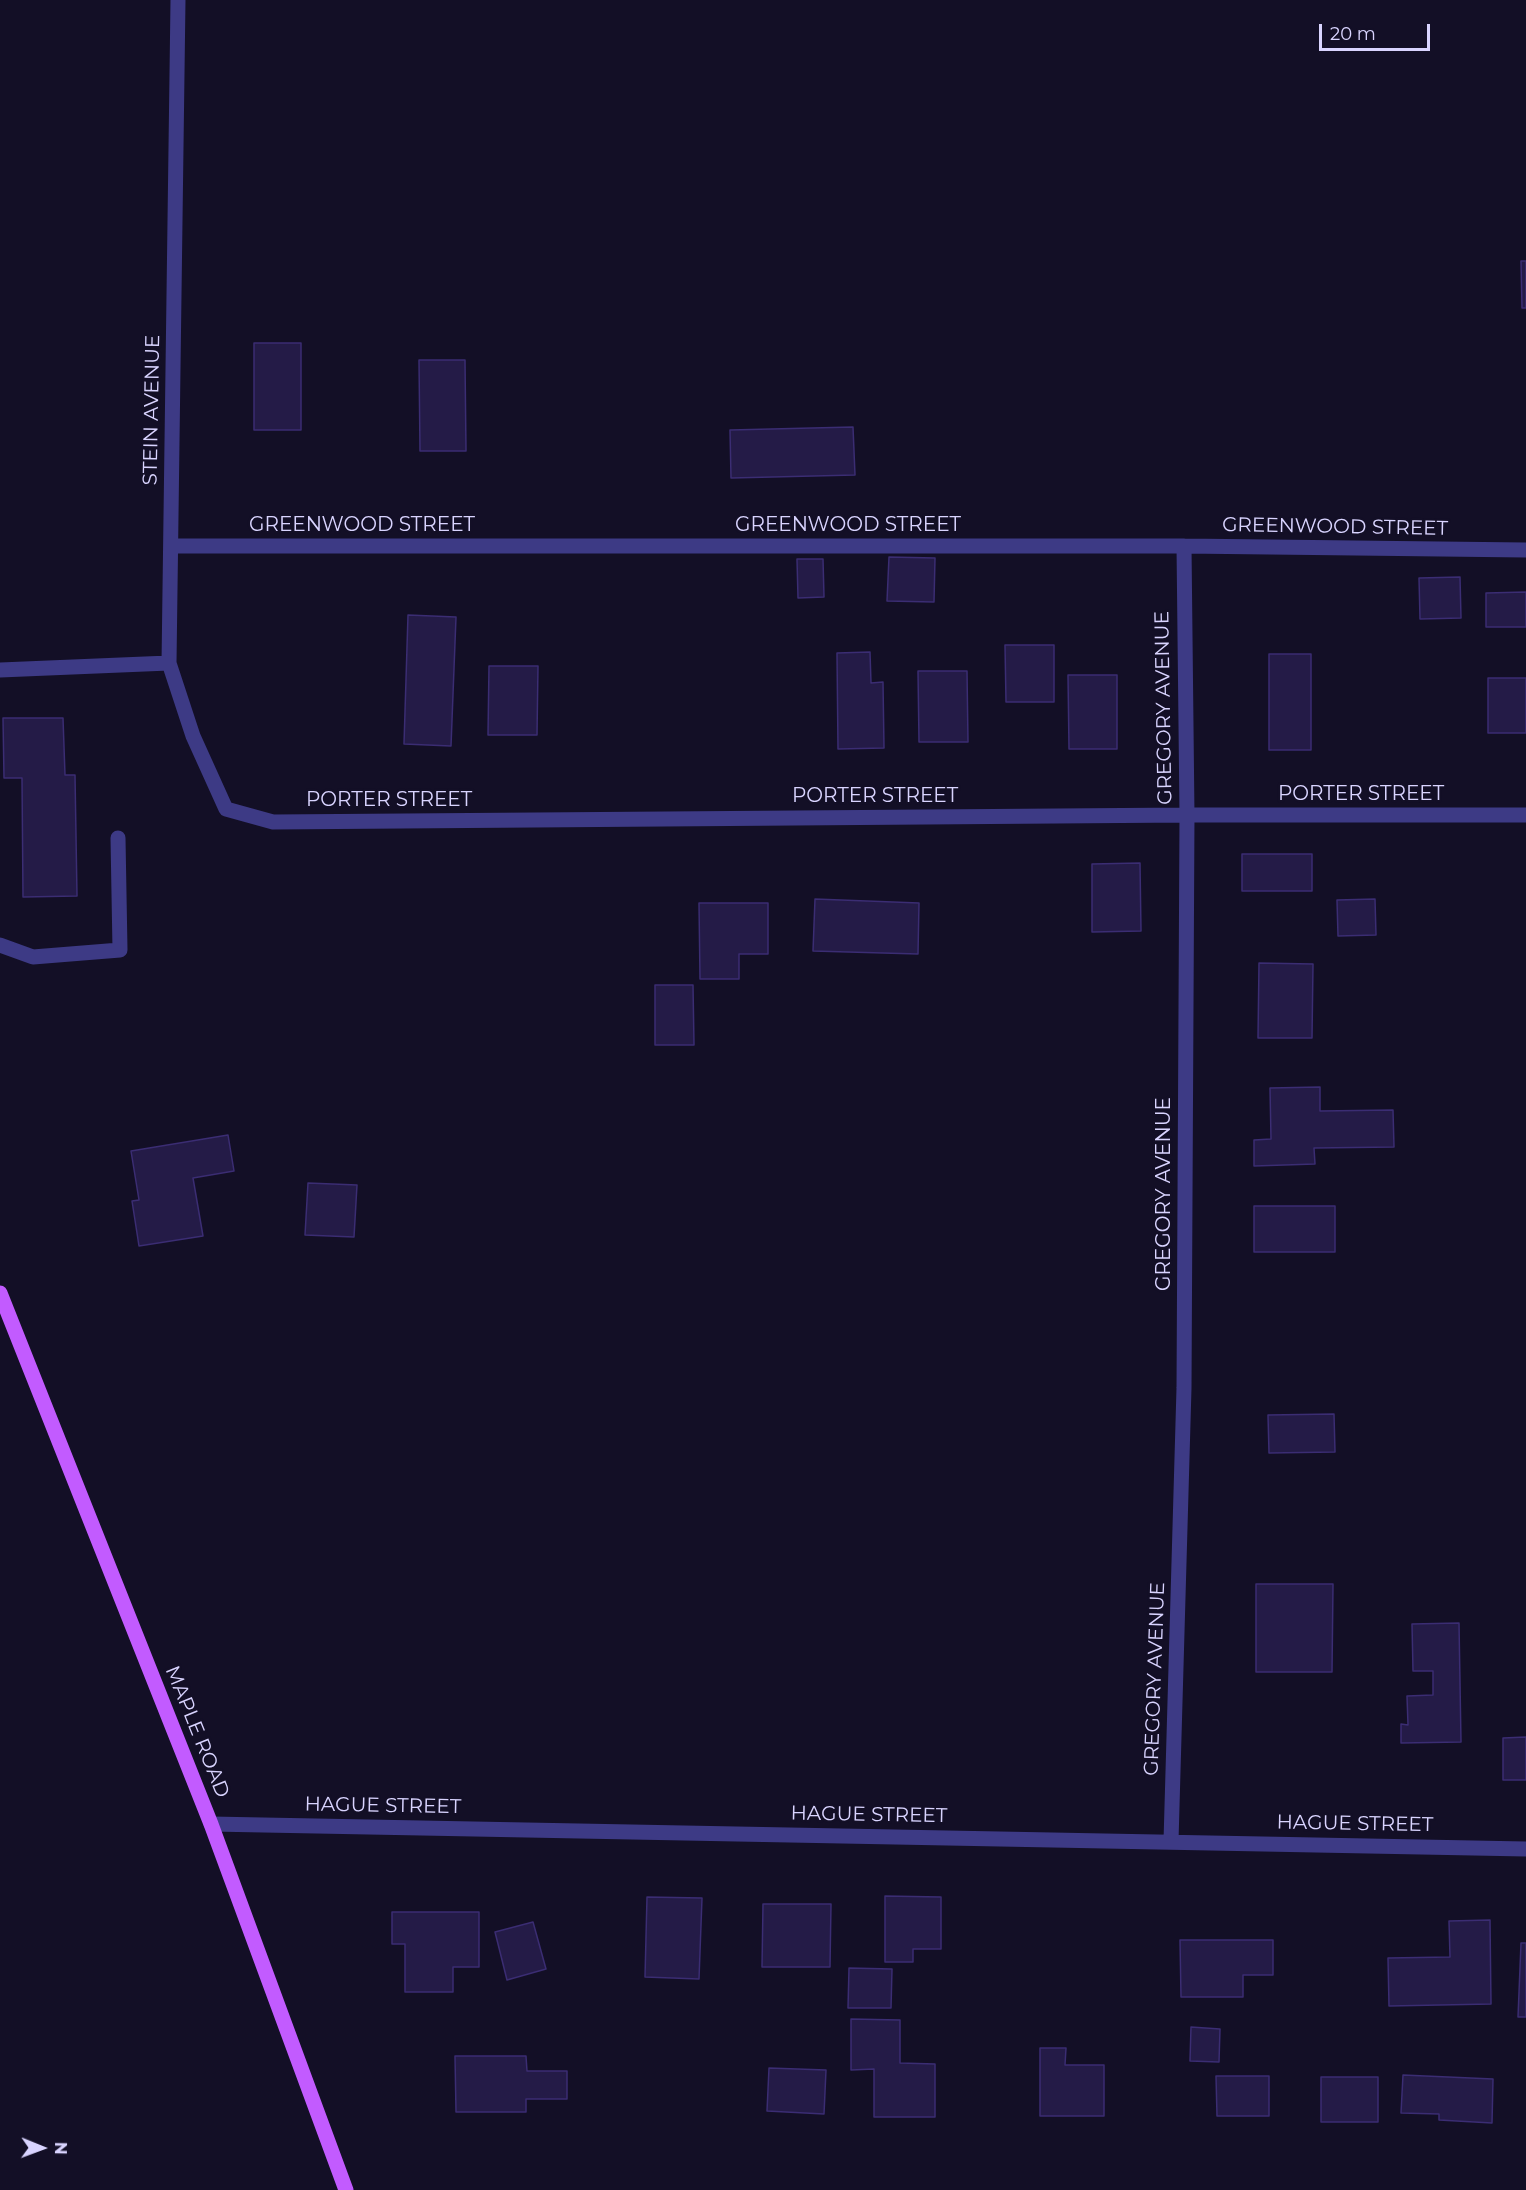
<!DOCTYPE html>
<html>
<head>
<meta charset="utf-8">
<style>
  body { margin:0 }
  #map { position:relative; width:1526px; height:2190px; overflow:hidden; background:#130f26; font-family:Montserrat,sans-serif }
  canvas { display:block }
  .north { position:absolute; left:12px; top:2118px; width:60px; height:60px; -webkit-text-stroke:4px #130f26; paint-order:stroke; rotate:91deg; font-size:16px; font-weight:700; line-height:24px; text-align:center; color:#d9d4ff }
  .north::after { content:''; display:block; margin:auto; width:21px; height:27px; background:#d9d4ff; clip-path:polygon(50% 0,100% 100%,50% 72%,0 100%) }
  .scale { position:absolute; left:1319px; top:24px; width:111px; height:27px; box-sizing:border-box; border:3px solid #d9d4ff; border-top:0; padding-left:8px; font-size:18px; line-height:21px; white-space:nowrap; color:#d9d4ff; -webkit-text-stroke:4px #130f26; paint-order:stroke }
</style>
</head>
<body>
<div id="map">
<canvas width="1526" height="2190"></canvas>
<div class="north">N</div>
<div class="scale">20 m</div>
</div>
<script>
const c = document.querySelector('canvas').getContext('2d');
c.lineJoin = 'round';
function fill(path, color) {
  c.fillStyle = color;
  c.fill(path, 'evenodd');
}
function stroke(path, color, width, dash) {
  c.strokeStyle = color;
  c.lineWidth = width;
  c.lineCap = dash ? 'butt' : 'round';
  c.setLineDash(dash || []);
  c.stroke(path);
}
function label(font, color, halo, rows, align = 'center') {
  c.font = font + ' Montserrat,sans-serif';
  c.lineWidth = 5;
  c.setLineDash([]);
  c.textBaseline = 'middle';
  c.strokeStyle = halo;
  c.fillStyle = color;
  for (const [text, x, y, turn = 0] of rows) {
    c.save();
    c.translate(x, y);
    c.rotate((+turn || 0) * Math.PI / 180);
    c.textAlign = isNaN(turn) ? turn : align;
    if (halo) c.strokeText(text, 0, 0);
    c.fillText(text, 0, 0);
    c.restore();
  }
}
const building = new Path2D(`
  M1521 261H1526V308H1522Z
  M254 343H301V430H254Z
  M419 360H465L466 451H420Z
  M853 427 855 475 731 478 730 430Z
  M889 557 935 558 934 602 887 601Z
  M797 559H823L824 597 798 598Z
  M1460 577 1461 618 1420 619 1419 578Z
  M1526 592V627H1486V593Z
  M408 615 456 617 451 746 404 744Z
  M1005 645H1054V702H1006Z
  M870 652 871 683 883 682 884 748 838 749 837 653Z
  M1269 654H1311V750H1269Z
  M489 666H538L537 735H488Z
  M918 671H967L968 742H919Z
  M1068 675H1117V749H1069Z
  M1488 678H1526V733H1488Z
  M3 718H63L65 775H75L77 896 23 897 22 778H4Z
  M1242 854H1312V891H1242Z
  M1140 863 1141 931 1092 932V864Z
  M815 899 919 903 918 954 813 951Z
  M1375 899 1376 935 1338 936 1337 900Z
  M699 903H768V954H739V979H700Z
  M1259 963 1313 964 1312 1038H1258Z
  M655 985H693L694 1045H655Z
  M1320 1087V1111L1393 1110 1394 1147 1314 1148 1315 1164 1254 1166V1140L1271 1139 1270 1088Z
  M228 1135 234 1171 193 1178 203 1236 139 1246 132 1201 139 1200 131 1151Z
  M308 1183 357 1185 354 1237 305 1235Z
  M1254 1206H1335V1252H1254Z
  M1334 1414 1335 1452 1269 1453 1268 1415Z
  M1256 1584H1333L1332 1672H1256Z
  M1459 1623 1461 1742 1401 1743V1724L1408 1725 1407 1696 1433 1695V1671H1413L1412 1624Z
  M1526 1737V1780H1503V1738Z
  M885 1896 941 1897V1949H913V1962H885Z
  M647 1897 702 1898 699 1979 645 1977Z
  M763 1904H831L830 1967H762Z
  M392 1912H479V1967H453V1992H405V1944H392Z
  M1490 1920 1491 2004 1389 2006 1388 1958 1450 1957 1449 1921Z
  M533 1922 546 1969 507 1980 495 1932Z
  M1180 1940H1273V1975H1243V1997H1181Z
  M1521 1943H1526V2017H1518Z
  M849 1968 892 1969 891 2008H848Z
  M851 2019 900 2020V2063L935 2064V2117H874V2069L851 2070Z
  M1191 2027 1220 2029 1219 2062 1190 2061Z
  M1040 2048H1066L1065 2065H1104V2116H1040Z
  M455 2056H526L527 2071H567V2099H526V2112H456Z
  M769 2068 826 2070 824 2114 767 2111Z
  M1403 2075 1493 2079 1492 2123 1439 2120V2114L1401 2113Z
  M1216 2076H1269V2116H1217Z
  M1321 2077H1378V2122H1321Z`);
fill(building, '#241b47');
stroke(building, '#3b2d73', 1.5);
stroke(new Path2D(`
  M0 945 33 957 120 950 118 838`), '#3d3a85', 15);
stroke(new Path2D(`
  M178 0 169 663 193 736 226 809 273 822 1187 815H1526
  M171 546H1184L1526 550
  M0 670 169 663
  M211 1824 1526 1849
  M1171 1841 1184 1388 1187 815 1184 546`), '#3d3a85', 15);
stroke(new Path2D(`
  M0 1293 211 1824 346 2190`), '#c25bff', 15);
label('20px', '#d9d4ff', '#130f26', [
  ["STEIN AVENUE",152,410,-89],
  ["GREENWOOD STREET",362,525],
  ["GREENWOOD STREET",848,525],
  ["GREENWOOD STREET",1335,527,1],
  ["GREGORY AVENUE",1164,708,-91],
  ["PORTER STREET",1361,794],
  ["PORTER STREET",875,796],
  ["PORTER STREET",389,800],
  ["GREGORY AVENUE",1164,1194,-90],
  ["GREGORY AVENUE",1155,1679,-88],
  ["MAPLE ROAD",197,1732,68],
  ["HAGUE STREET",383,1806,1],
  ["HAGUE STREET",869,1815,1],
  ["HAGUE STREET",1355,1824,1]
]);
</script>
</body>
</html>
